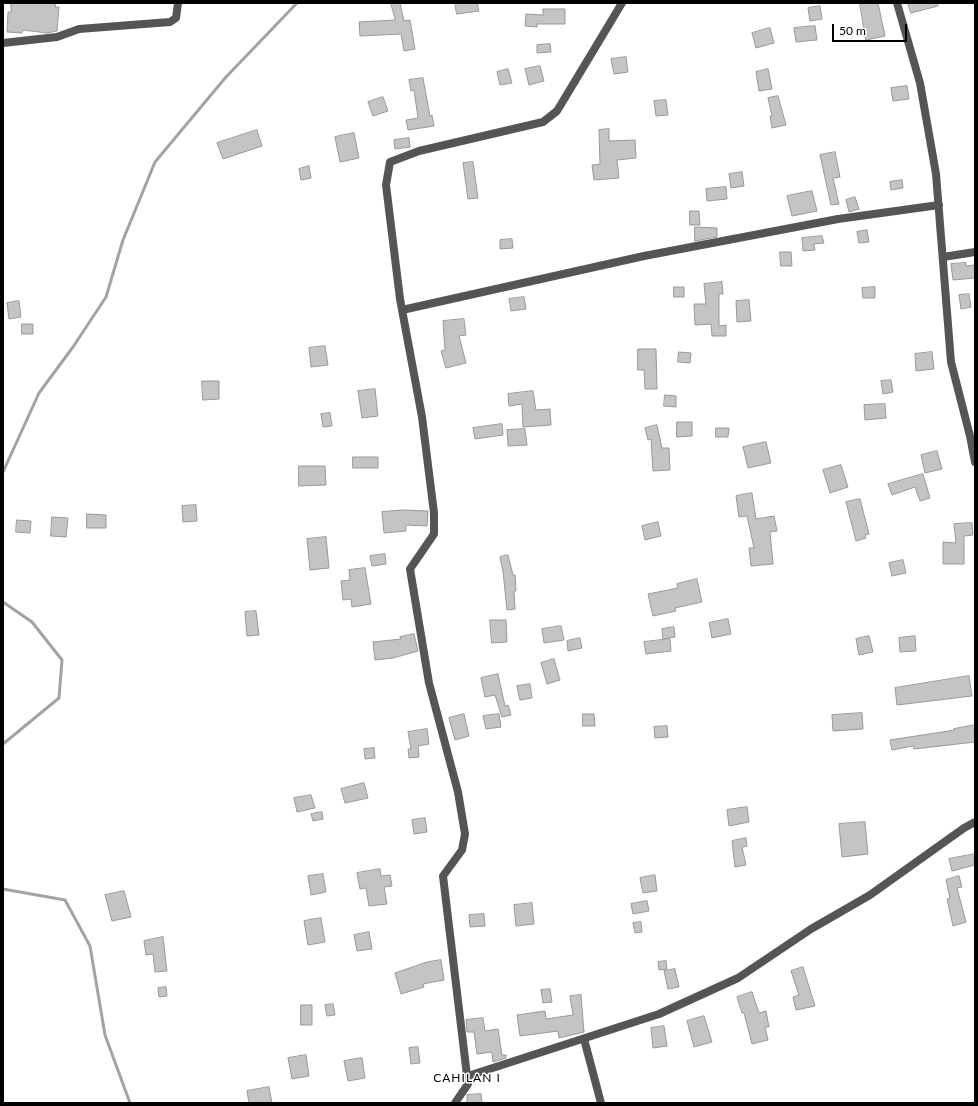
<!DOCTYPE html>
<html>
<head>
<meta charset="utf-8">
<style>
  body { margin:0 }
  #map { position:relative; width:978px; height:1106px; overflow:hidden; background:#fff; font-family:Lato,sans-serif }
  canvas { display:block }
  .frame { position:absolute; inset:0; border:4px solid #000; pointer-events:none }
  .scale { position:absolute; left:832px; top:24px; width:75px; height:18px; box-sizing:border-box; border:2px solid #000; border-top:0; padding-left:5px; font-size:12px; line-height:14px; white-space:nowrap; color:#000; -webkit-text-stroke:3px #fff; paint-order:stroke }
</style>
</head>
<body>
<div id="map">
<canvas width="978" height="1106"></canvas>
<div class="frame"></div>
<div class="scale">50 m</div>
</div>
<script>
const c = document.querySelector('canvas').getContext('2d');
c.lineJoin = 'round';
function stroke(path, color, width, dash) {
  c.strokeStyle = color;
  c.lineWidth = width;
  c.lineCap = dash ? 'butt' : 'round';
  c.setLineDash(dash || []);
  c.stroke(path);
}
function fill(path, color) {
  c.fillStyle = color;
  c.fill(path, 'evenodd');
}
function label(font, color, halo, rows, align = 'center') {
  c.font = font + ' Lato,sans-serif';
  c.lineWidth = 3;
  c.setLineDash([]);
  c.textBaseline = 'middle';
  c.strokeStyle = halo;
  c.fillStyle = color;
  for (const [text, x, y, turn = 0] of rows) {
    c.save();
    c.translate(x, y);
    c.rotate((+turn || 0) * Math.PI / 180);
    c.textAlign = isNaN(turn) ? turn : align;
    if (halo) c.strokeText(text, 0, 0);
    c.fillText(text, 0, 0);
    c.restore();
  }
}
stroke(new Path2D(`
  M3 472 39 393 73 347 106 297 123 240 155 162 226 77 297 3
  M3 602 32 622 62 660 59 698 3 744
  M3 889 65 900 90 946 105 1035 130 1103`), '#a3a3a3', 3);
const building = new Path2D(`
  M11 3H56L55 7H59L57 31 47 33 23 30 22 33 7 32 8 12H11Z
  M391 3H400L404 21 410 20 415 49 404 51 401 34 360 36 359 22 395 20Z
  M455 3H477L479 11 457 14Z
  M860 3H878L885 36 866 40Z
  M908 3H938V6L911 13Z
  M820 6 822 19 810 21 808 8Z
  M543 9H565V24H537V27L525 26 526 14 543 15Z
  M815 26 817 40 796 42 794 28Z
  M770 28 774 43 756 48 752 33Z
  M550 44 551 52 537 53V45Z
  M626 57 628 72 614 74 611 59Z
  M540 66 544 81 529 85 525 69Z
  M508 69 512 83 500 85 497 72Z
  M768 69 772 89 759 91 756 72Z
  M423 78 430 116 432 115 434 126 408 130 406 120 418 118 414 90 411 91 409 80Z
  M907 86 909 99 893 101 891 88Z
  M778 96 786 125 772 128 770 116H772L768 98Z
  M383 97 388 111 373 116 368 102Z
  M666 100 668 115 656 116 654 101Z
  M609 129V141L635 140 636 158 617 160 619 178 594 180 592 165 600 164 599 130Z
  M257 130 262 146 223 159 217 143Z
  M354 133 359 158 340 162 335 137Z
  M409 138 410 147 395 149 394 140Z
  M835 152 840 177 833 178 839 204 831 205 820 155Z
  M473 162 478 198 468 199 463 163Z
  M309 166 311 178 301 180 299 169Z
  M742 172 744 186 731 188 729 174Z
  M902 180 903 188 891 190 890 182Z
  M726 187 727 199 707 201 706 189Z
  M812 191 817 211 792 216 787 196Z
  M855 197 859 209 849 212 846 200Z
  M690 211H699L700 225H690Z
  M695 227 717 228V237L695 241Z
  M867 230 869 242 859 243 857 232Z
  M822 236 824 243 814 244 815 250 803 251 802 238Z
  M512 239 513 248 500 249V240Z
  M780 252H791L792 266H781Z
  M966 263V266L975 265V278L953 280 951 264Z
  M722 282 723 294H719V326L726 325V336H712L711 324 695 325 694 304H706L704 284Z
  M674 287H684V297H674Z
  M875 287V298H863L862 288Z
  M969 294 971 307 961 309 959 295Z
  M524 297 526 309 511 311 509 299Z
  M749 300 751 321 737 322 736 301Z
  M19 301 21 317 9 319 7 303Z
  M464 319 466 335 459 336 466 363 446 368 441 351 445 350 443 321Z
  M22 324H33V334H22Z
  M325 346 328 365 311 367 309 348Z
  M638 349H656L657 389H645L644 370H638Z
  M679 352 691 353 690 363 678 362Z
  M932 352 934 369 916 371 915 354Z
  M891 380 893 392 883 394 881 381Z
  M202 381H219V399L203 400Z
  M375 389 378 416 362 418 358 391Z
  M533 391 536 410 550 409 551 425 523 427 522 404 509 406 508 394Z
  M665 395 676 396V407L664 406Z
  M885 404 886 418 865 420 864 405Z
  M330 413 332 426 323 427 321 414Z
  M677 422H692V436L677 437Z
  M502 424 503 435 475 439 473 428Z
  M657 425 662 448H669L670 470 653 471 651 439 648 440 645 428Z
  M716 428H729L728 437H716Z
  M525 429 527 445 508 446 507 430Z
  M766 442 771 463 748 468 743 447Z
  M937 451 942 469 925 473 921 455Z
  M353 457H378V468H353Z
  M841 465 848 487 830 493 823 470Z
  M299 466H325L326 485 299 486Z
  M923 474 930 498 920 501 915 487 892 495 888 484Z
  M752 493 756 519 774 516 777 531 770 532 773 564 751 566 749 548H754L747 516 739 517 736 496Z
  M860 499 869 534 865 535 866 538 856 541 846 502Z
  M196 505 197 521 183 522 182 506Z
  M404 510 428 511 427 526 406 525V531L384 533 382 512Z
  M87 514 106 515V528H87Z
  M52 517 68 518 66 537 51 536Z
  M17 520 31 521 30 533 16 532Z
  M658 522 661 536 645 540 642 526Z
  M972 523 973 535 964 536V564H943V542L956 543 954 524Z
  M326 537 329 568 310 570 307 539Z
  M385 554 386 564 372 566 370 556Z
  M508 555 513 575H515L516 591H514L515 609 507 610 503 572 500 557Z
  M903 560 906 573 892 576 889 563Z
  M365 568 371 604 352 607 351 599 343 600 341 581 350 580 349 570Z
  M697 579 702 602 675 608 676 611 653 616 648 594 678 588 677 584Z
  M256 611 259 635 247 636 245 612Z
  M728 619 731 634 712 638 709 623Z
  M490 620H506L507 642 492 643Z
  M561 626 564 640 544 643 542 629Z
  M674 627 675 637 663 639 662 629Z
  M414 634 418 651 393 658 375 660 373 642 401 639 400 637Z
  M869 636 873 652 859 655 856 639Z
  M915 636 916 651 900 652 899 638Z
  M580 638 582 648 568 651 567 641Z
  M670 639 671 651 646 654 644 642Z
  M554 659 560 680 547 684 541 663Z
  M498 674 505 706 508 705 511 715 502 717 495 695 485 697 481 678Z
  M969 676 972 696 897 705 895 688Z
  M530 684 532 698 520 700 517 686Z
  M862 713 863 729 833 731 832 715Z
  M464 714 469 736 455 740 449 718Z
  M499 714 501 727 486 729 483 716Z
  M583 714H594L595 726H583Z
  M975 725V742L914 749 913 746 892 750 890 740 955 730 954 729Z
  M667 726 668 737 655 738 654 727Z
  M427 729 429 744 418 746 419 757 409 758 408 749H411L408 732Z
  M374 748 375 758 365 759 364 749Z
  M364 783 368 798 345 803 341 789Z
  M311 795 315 808 297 812 294 798Z
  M747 807 749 822 729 826 727 810Z
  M322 812 323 819 313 821 311 814Z
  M425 818 427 832 414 834 412 820Z
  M865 822 868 854 842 857 839 824Z
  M746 838 747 846 742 847 746 865 735 867 732 841Z
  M975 854V865L952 871 949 859Z
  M380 869 381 876 390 875 392 886 384 887 387 904 369 906 366 888 360 889 357 873Z
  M323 874 326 892 311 895 308 876Z
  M655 875 657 891 643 893 640 878Z
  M959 876 962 887 957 888 966 922 953 926 947 899 950 898 946 880Z
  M124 891 131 917 112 921 105 895Z
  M647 901 649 911 633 914 631 904Z
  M532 903 534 924 516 926 514 905Z
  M484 914 485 926 470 927 469 915Z
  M321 918 325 942 308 945 304 921Z
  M641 922 642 932 635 933 633 923Z
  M369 932 372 949 357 951 354 935Z
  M163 937 167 971 155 972 153 954 146 955 144 941Z
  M441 960 444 980 423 984 424 987 401 994 395 973 427 962Z
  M666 961 667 969 659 970 658 962Z
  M803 967 815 1006 796 1010 793 997 799 995 791 971Z
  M675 969 679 987 668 989 664 971Z
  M166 987 167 996 159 997 158 988Z
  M550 989 552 1002 543 1003 541 990Z
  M752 992 759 1013 766 1011 769 1027H765L768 1040 752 1044 744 1013H742L737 997Z
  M581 995 584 1032 559 1038 558 1031 520 1036 517 1015 545 1011 546 1019 573 1015 570 996Z
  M333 1004 335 1015 327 1016 325 1005Z
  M301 1005H312V1025H301Z
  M704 1016 712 1042 694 1047 687 1021Z
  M483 1018 485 1031 498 1029 502 1055H506V1058L493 1062 492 1052 477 1054 474 1032H467L466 1020Z
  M664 1026 667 1046 653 1048 651 1028Z
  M418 1047 420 1063 411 1064 409 1048Z
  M306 1055 309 1076 292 1079 288 1058Z
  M362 1058 365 1078 348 1081 344 1061Z
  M269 1087 272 1103H249L247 1091Z
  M481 1094 482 1103H467V1095Z`);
fill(building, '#c4c4c4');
stroke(building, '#999', 1);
stroke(new Path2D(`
  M897 3 920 83 936 174 951 362 970 436 975 462
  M3 43 57 37 79 29 170 22 176 18 178 3
  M943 257 975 252
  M402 310 644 256 838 219 939 205
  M584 1039 601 1103
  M468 1076 659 1014 738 978 811 929 870 895 964 828 975 822
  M455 1103 468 1084 443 876 462 850 465 834 458 792 429 683 410 569 434 534V513L422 417 400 299 386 185 390 162 419 151 543 122 557 111 622 3`), '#555', 8);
c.letterSpacing = '1px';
label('12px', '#000', '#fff', [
  ["CAHILAN I",467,1078]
]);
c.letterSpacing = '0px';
</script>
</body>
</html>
